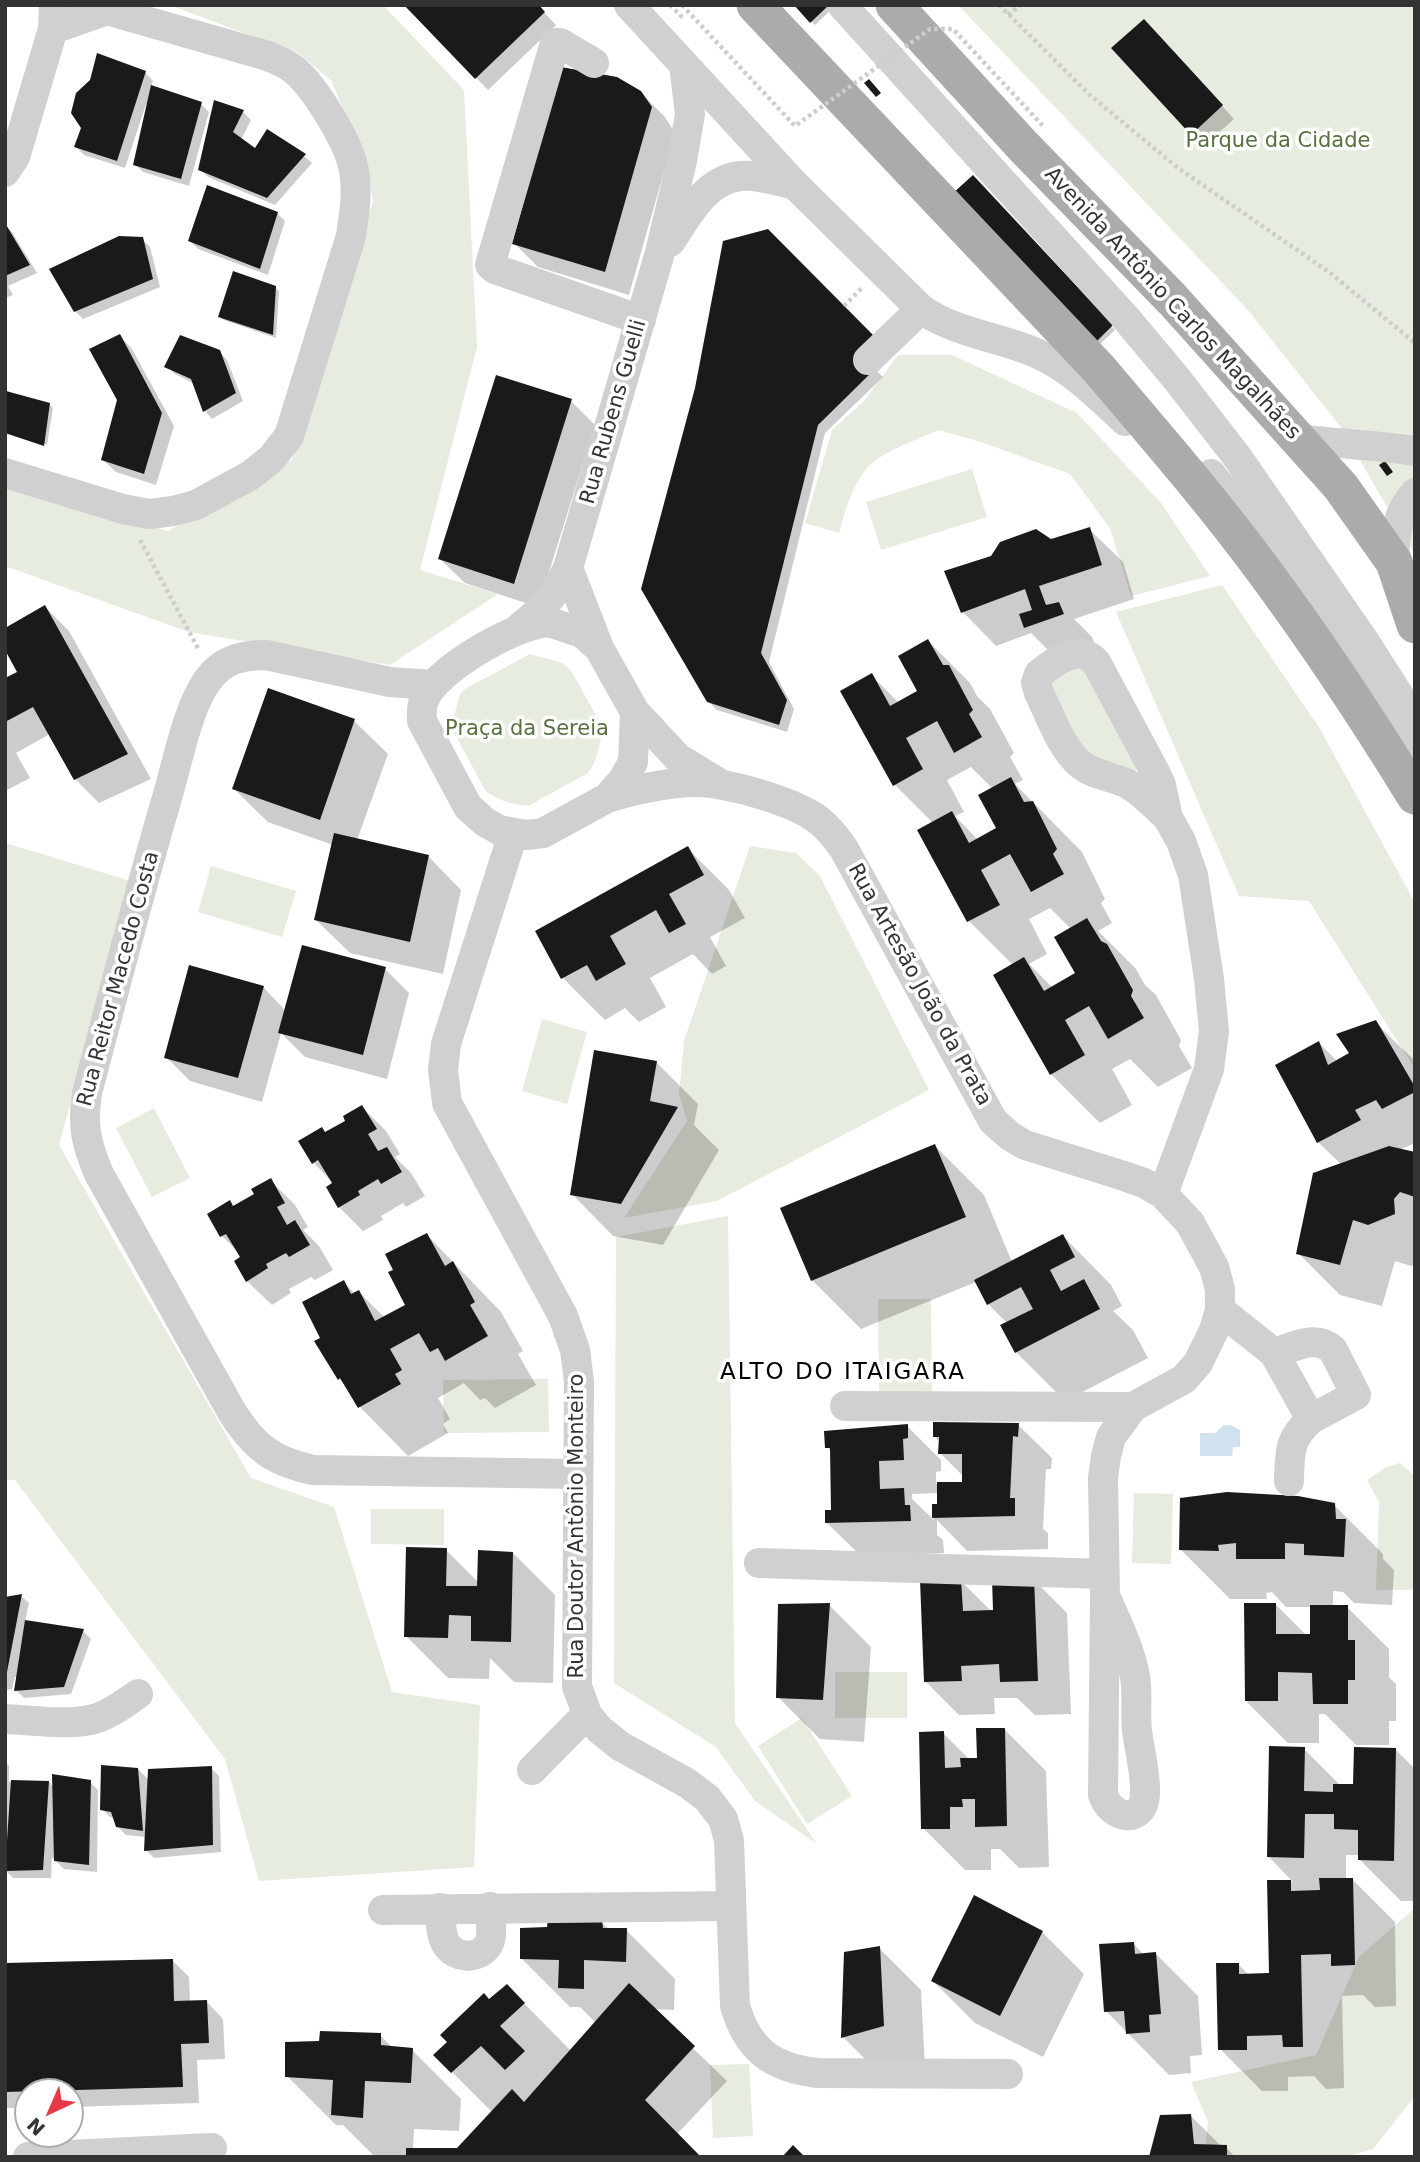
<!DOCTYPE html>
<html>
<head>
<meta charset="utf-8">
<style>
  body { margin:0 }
  #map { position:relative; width:1420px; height:2162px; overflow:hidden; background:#fff; font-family:"DejaVu Sans",sans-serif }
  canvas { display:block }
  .frame { position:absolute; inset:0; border:7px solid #333; pointer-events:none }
  .north { position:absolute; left:14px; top:2078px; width:70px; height:70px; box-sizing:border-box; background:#fff; border:2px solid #adadad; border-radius:50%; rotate:224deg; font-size:19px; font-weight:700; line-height:28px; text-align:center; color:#333 }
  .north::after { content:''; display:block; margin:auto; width:24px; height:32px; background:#e63946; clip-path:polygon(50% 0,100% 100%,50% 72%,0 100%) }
</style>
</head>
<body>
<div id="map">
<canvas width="1420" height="2162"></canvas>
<div class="frame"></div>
<div class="north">N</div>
</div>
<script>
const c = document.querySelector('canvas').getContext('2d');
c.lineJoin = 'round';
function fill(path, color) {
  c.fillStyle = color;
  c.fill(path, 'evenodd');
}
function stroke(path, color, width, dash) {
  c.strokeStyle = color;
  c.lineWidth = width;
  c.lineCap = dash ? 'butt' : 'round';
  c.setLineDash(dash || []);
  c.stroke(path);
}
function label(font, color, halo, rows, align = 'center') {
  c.font = font + ' "DejaVu Sans",sans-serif';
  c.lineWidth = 7;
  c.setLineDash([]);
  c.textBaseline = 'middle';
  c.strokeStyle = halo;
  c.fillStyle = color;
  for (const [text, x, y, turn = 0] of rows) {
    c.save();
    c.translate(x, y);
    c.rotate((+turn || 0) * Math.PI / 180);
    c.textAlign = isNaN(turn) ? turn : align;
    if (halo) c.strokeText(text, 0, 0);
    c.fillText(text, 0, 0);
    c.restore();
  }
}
fill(new Path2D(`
  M169 5H383L464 90 477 347 420 570 498 594 390 665 189 632 5 566V484L168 531 292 460 373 201 368 168 331 80 298 53Z
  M958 5H1415V555L1340 426 1248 310Z
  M898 355H952L1077 413 1161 503 1210 576 1131 596 1110 528 1070 474 981 442 939 430C919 439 882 451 867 468 852 486 845 511 839 533L805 523 832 430 864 401Z
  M972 469 987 517 881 550 866 502Z
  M1222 585 1320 729 1415 903V1069L1309 901 1239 896 1116 612Z
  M530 654 563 663 570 669 601 724C603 738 597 762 588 773L530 805C517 807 494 799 485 790L451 727 460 694 465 689Z
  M1078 663 1087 665 1139 768 1131 773 1087 756 1050 687 1052 679Z
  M5 843 131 881 59 1145 251 1478 334 1507 392 1692 480 1705 474 1867 259 1881 225 1759 15 1480H5Z
  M750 846 796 853 820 876 929 1090 717 1201 624 1218 687 1121 679 1094 684 1041Z
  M211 866 296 891 282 937 198 912Z
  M542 1019 587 1032 567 1104 522 1091Z
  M154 1108 190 1178 152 1197 116 1128Z
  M728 1216 735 1723 817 1844 755 1801 716 1747 614 1683 616 1237Z
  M878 1299H931L932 1392H879Z
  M548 1379 549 1432 444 1433 443 1380Z
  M1400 1463 1415 1476V1590H1376L1379 1502 1367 1480 1386 1467Z
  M1134 1493 1173 1494 1171 1564 1132 1563Z
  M371 1509H444V1545L371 1544Z
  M835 1672H907V1718H835Z
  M802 1718 852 1796 807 1824 758 1746Z
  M1415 1908V2096L1373 2149 1345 2157H1204L1208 2122 1191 2082 1316 2055 1359 1957Z
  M749 2064 753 2136 713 2138 710 2065Z`), '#e6ecdf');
fill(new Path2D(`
  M1224 1425H1231L1240 1430V1447H1233L1232 1456H1200V1433H1215Z`), '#cfe2ee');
fill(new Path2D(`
  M537 5 556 25 488 90 451 52Z
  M796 5H833L834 7 815 25Z
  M1156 33 1234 119 1204 146 1192 133Z
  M145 72 153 81 151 87 201 104 209 112 189 186 143 172 135 164 148 105 146 104 125 168 84 155 76 147 83 128 91 81Z
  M640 92 665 117 675 133 629 295 538 267 514 243Z
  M216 102 243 112 251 120 241 140 255 150 304 156 312 163 275 205 208 177 200 169Z
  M973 177 1115 330 1097 347Z
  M277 213 285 221 268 275 198 249 190 241Z
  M5 225 12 232 37 273 8 286 13 295 5 298Z
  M142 239 150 247 160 287 83 319 75 311Z
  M275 287 279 291 276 338 224 320 220 317Z
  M120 336 132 349 174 426 156 485 116 472 103 460 118 399Z
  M219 351 227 360 243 401 212 419 205 411 195 384 175 374 167 366Z
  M868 362 883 377 825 433 769 662 794 709 787 732 717 710 708 701 643 589Z
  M7 393 49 404 53 408 47 445 5 431Z
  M571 401 595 425 538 607 465 583 440 559Z
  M1089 529 1123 562 1134 599 1074 619 1092 637 1096 648 1059 661 1031 633 996 646 963 612 1051 541Z
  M45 607 69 631 151 779 99 803 75 779 50 734 16 753 30 778 5 791V680L19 673Z
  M928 641 970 683 977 696 990 709 1014 753 1010 757 1023 780 1015 784 1082 852 1105 899 1101 903 1112 923 1098 931 1136 969 1145 985 1156 995 1181 1040 1179 1046 1192 1068 1158 1087 1130 1059 1112 1069 1132 1105 1100 1123 1051 1074 1013 965 969 921 919 830 933 823 895 785 872 676 899 703 920 692ZM971 767 993 789 999 829 978 840 955 816 964 812 947 780ZM1050 908 1071 929 1077 974 1053 988 1029 964 1047 954 1029 919Z
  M354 721 388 754 357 840 428 856 461 890 443 974 350 953 316 920 333 845 268 822 234 789Z
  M687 848 729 890 745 918 710 937 726 966 712 974 693 954 650 978 666 1007 639 1022 625 1008 605 1020 563 978Z
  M385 969 409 993 387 1079 305 1057 281 1033 262 1102 190 1081 166 1057 263 987 286 1011Z
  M1375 1022 1415 1061V1143L1399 1150 1415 1154V1265L1411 1266 1395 1261 1382 1306 1340 1295 1298 1253 1342 1165 1318 1142 1319 1043 1338 1062 1351 1054Z
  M656 1062 698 1104 694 1125 719 1150 663 1245 613 1236 572 1194Z
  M362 1107 386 1131 400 1154 395 1157 411 1173 425 1196 406 1207 403 1203 381 1216 383 1220 363 1231 339 1207 334 1184 314 1163 326 1134 348 1121Z
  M935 1146 984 1195 1012 1262 1063 1236 1111 1285 1122 1306 1113 1311 1133 1330 1148 1358 1065 1401 1016 1352 1008 1324 988 1304 976 1282 861 1329 812 1280Z
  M270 1180 295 1205 308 1227 303 1230 319 1246 333 1270 315 1280 311 1277 289 1289 291 1293 272 1305 247 1281 243 1257 222 1236 209 1215 230 1203 235 1207 256 1195Z
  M427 1235 501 1312 523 1351 518 1354 536 1385 495 1408 485 1398 480 1400 464 1383 438 1398 450 1419 443 1424 448 1433 408 1456 360 1407 349 1389 339 1379 323 1339 344 1282 355 1294 359 1292 385 1318 408 1305Z
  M1018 1425 1052 1458 1051 1469H1046L1043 1529 1048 1533V1549L967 1551 937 1520V1535L943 1540 944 1553 861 1556 827 1523 832 1511V1452L827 1447 907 1426 941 1460V1471L936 1472V1484H964V1477L940 1453V1442L935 1437ZM939 1493 938 1506 933 1505 934 1520 912 1499V1494Z
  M1334 1505 1383 1554V1559L1394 1570 1392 1605 1354 1603 1343 1592 1333 1591V1607H1347L1389 1649V1677L1396 1684V1721H1389V1745H1356L1325 1714H1319V1743H1288L1246 1701 1275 1604 1307 1636H1312L1311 1607H1286L1272 1592 1266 1593 1267 1599H1230L1181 1550Z
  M446 1550 479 1583 513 1553 555 1595 553 1683 514 1682 490 1658 489 1679 448 1678 406 1636Z
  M1033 1579 1067 1613 1071 1714 1035 1715 1017 1698H994L995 1714 959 1715 925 1681 961 1581 992 1612Z
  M21 1596 29 1603 25 1622 83 1631 91 1639 71 1694 24 1698 16 1690 18 1677H15L12 1689 5 1690V1599Z
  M829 1605 871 1647 864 1742 820 1739 778 1697Z
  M1004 1729 1046 1771 1049 1867 1019 1868 1000 1849H991V1870H965L923 1828 943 1733 970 1760H978Z
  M1304 1749 1341 1786H1355L1396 1750 1415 1769V1901H1401L1359 1859V1855H1346V1880H1353L1395 1922 1396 2006 1375 2007 1363 1995 1342 1996 1344 2088 1326 2089 1314 2076 1288 2077V2091H1262L1220 2049 1238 1964 1249 1975H1271L1268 1882H1293L1268 1856Z
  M5 1762 9 1766V1782H49L54 1788 90 1782 98 1790 97 1872 64 1869 52 1857 51 1878H13L5 1870Z
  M211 1768 219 1776 221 1852 154 1858 146 1850V1837L126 1835 118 1827 115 1818 110 1817 102 1809 138 1769 149 1780Z
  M601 1922 610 1930H626L675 1979 674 2010 652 2009 727 2081 677 2134 699 2157H375L343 2125H336L287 2076 320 2042 380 2035 393 2048 412 2050 461 2099 459 2131 414 2129 413 2149 458 2150 493 2113 435 2055 507 1986 571 2051 596 2023 580 2007H570L521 1958Z
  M1042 1932 1084 1974 1043 2057 975 2023 933 1981Z
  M1133 1943 1144 1955 1156 1954 1198 1996 1202 2055 1190 2056 1191 2073 1169 2075 1106 2011Z
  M879 1948 921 1990 925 2068 885 2079 843 2037Z
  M172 1960 189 1977 190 2002H207L223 2019 225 2059 197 2060 199 2103 70 2107V2092H28V2108H5V1965Z
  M1191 2116 1222 2147H1226L1235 2157H1151Z`), '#0003');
fill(new Path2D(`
  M404 5H539L545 12 475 79Z
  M794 5H829L810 23Z
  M1144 19 1223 105 1191 135 1111 48Z
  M97 53 146 71 117 161 74 147 81 128 71 113 76 93 90 80Z
  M561 67 617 77 641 91 652 107 605 272 512 244Z
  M869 79 881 93 876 97 864 83Z
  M151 85 202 102 181 179 133 165Z
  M214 100 244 110 233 132 255 148 267 129 306 154 267 198 198 170Z
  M973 175 1113 325 1093 345 952 194Z
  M207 185 278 212 260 269 188 241Z
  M5 223 30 265 5 276Z
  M768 229 876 338V368L818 425 761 653 787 700 779 725 707 702 641 589 695 388 723 241Z
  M119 236 143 237 153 279 74 312 49 269Z
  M233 271 276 286 273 335 218 317Z
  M120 334 162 413 144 474 101 460 117 400 89 349Z
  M180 335 220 350 236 393 203 412 191 379 164 367Z
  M496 375 572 399 514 584 438 559Z
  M6 391 50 403 44 446 5 433Z
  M1385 461 1393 472 1387 476 1379 465Z
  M1090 527 1102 565 1039 586 1046 605 1059 602 1064 614 1024 628 1019 614 1032 610 1025 589 961 613 944 571 991 556 1000 542 1036 529 1051 539Z
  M45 605 128 754 74 780 33 707 5 722V678L17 672 5 650V628Z
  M928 639 943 665H949L973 710 969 714 982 737 954 753 937 721 906 738 923 769 893 786 840 691 872 673 890 706 917 691 898 656Z
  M268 688 355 719 320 820 232 789Z
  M1011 777 1024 802 1033 801 1057 849 1053 854 1064 874 1031 892 1010 854 981 870 1000 905 967 922 917 830 952 811 969 843 996 828 978 795Z
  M334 833 429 855 410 942 314 920Z
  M688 846 704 875 669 894 686 924 669 933 656 910 610 936 626 964 596 981 587 965 561 979 535 931Z
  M1087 918 1101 941 1107 944 1133 990 1131 996 1144 1018 1108 1039 1089 1006 1065 1020 1085 1055 1050 1075 993 975 1024 957 1044 991 1075 973 1054 937Z
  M302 945 386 967 363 1055 278 1033Z
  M189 965 264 986 238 1078 164 1058Z
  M1376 1020 1415 1087V1092L1382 1109 1376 1100 1355 1110 1361 1120 1317 1143 1275 1065 1319 1041 1328 1065 1349 1053 1336 1034Z
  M594 1050 657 1061 650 1101 678 1107 621 1204 570 1195Z
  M362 1105 377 1129 368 1134 378 1151 387 1147 402 1172 381 1184 378 1179 358 1191 360 1195 338 1208 326 1187 332 1183 318 1160 312 1164 298 1141 322 1127 325 1132 345 1121 343 1116Z
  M935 1144 966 1217 811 1281 780 1208Z
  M1389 1146 1415 1152V1197L1400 1192 1394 1199 1395 1214 1368 1225 1353 1220 1340 1265 1296 1254 1313 1173Z
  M271 1178 285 1203 277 1207 287 1225 295 1220 310 1245 289 1257 286 1253 266 1264 268 1268 246 1282 234 1261 240 1257 226 1234 220 1237 207 1214 230 1200 233 1206 254 1194 251 1189Z
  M427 1233 445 1266 453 1261 475 1302 470 1305 488 1336 445 1361 438 1348 430 1352 419 1333 390 1349 402 1370 395 1374 401 1384 358 1408 340 1378 338 1380 314 1341 320 1338 302 1302 344 1280 351 1294 359 1290 375 1321 405 1305 388 1272 393 1270 385 1254Z
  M1063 1234 1075 1257 1050 1270 1061 1291 1084 1279 1100 1309 1015 1353 1000 1325 1033 1309 1021 1287 987 1305 974 1280Z
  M933 1422 1019 1423 1018 1437 1013 1436 1010 1498H1015V1516L932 1518V1504H937V1482H962V1454H938L939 1437H933Z
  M908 1424V1438L903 1439 904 1460 879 1461 880 1489 904 1488 905 1505H910L911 1521 825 1523V1510H831L830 1448H825L824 1431Z
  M1227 1492 1298 1496 1335 1503 1336 1519H1346L1344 1557 1304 1555V1544L1285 1543V1559H1236V1543L1218 1545 1219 1551 1179 1550 1180 1498Z
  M406 1547 447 1548 446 1586H477L478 1550 513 1552 511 1642 471 1641V1616L449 1615 448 1638 404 1637Z
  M1034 1577 1038 1681 1000 1682 999 1664 961 1666 962 1681 924 1682 920 1580 961 1579 963 1611 993 1610 992 1579Z
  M22 1594 7 1672 5 1671V1597Z
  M830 1603 823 1700 776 1698 778 1604Z
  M1244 1603H1276V1634H1310V1605H1348V1640H1355V1680H1348V1704H1313L1312 1673 1278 1672V1701H1245Z
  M25 1620 84 1629 64 1687 14 1691Z
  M976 1728H1005L1007 1826 975 1827V1799H962L963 1807H950V1829H921L919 1732 944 1731 945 1768 961 1767 960 1758H977Z
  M1269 1746 1305 1747 1304 1791 1333 1792V1784H1353L1354 1747 1396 1748 1394 1861 1358 1860V1830L1334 1829V1814H1305L1304 1858 1267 1857Z
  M101 1765 138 1768 143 1831 116 1827 111 1812 100 1810Z
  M212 1766 213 1845 144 1851 148 1769Z
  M52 1774 91 1780 89 1865 54 1861Z
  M11 1780 49 1781 43 1870 5 1871Z
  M1319 1878H1353L1355 1965 1331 1966V1954L1301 1955 1303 2047H1283L1282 2035 1247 2036V2050H1218L1216 1963H1239V1974L1269 1973 1267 1880H1291V1891L1320 1890Z
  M974 1895 1043 1931 1000 2016 931 1981Z
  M548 1919 602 1920 603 1928H627L626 1962 584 1960V1989L558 1988 559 1960 520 1959V1928L547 1927Z
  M1134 1942 1135 1954 1156 1952 1161 2014 1149 2015 1150 2032 1126 2034 1124 2011 1104 2012 1099 1944Z
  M880 1946 884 2026 841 2038 844 1952Z
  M173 1959 174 2001 207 2000 209 2043 181 2044 183 2087 5 2092V1963Z
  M629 1983 695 2046 645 2100 701 2157H406V2148H457L512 2089 524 2102Z
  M507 1984 525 2003 500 2026 525 2051 505 2070 481 2046 451 2073 433 2055 447 2042 440 2035 484 1993 489 1999Z
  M320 2031 381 2033V2045L413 2048 411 2083 365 2081 363 2118 331 2115 333 2080 285 2077V2042L319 2041Z
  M1191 2114 1194 2144 1227 2145V2157H1149L1160 2115Z
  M793 2145 805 2157H782Z`), '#1a1a1a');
stroke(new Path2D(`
  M670 5 681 16 677 20
  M999 5 1091 96 1178 168 1329 272 1415 343
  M1008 15 1021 5
  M844 306 863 287
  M140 540 199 650`), '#cdcdcd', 4.5, [3.5, 3.5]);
stroke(new Path2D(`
  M629 5 795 185 921 309C957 334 997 336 1036 353 1071 368 1098 396 1125 421
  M842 5 1124 316 1176 378 1238 458 1365 642 1415 721
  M53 29 107 10
  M594 63 560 43H555L490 265 495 269 641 320
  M5 172 15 157 53 29 54 5
  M670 242C688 216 705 180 740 176 758 174 777 181 795 185
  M868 360 921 309
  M1300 439C1338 444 1376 445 1415 451
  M5 473 123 509 149 514 173 511 196 505 251 475 272 458 289 436 351 236C354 215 358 192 354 171 350 144 314 85 293 69 286 63 276 60 268 56L107 10 99 5
  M1211 474C1286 565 1352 661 1415 760
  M1394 562C1395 536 1396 513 1415 493
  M568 568 599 648
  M549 622 582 633 599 648 635 712 633 762 623 780 607 798 543 833 526 835 499 830 485 822 468 807 422 721C422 714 421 707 424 700 436 669 516 624 549 622Z
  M520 627C544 608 554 596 568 568L659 256 682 161 690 114 684 65
  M434 685 390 682 266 655C235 655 216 663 201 691 186 718 176 767 167 798 138 896 113 995 87 1093 82 1126 86 1143 99 1174L232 1412C254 1447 272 1461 313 1470L578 1474
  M635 712 678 758 719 783
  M607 798C634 790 664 783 692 782 723 781 784 799 811 815 825 823 835 836 844 849L993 1121 1010 1136 1025 1145 1121 1175 1144 1183 1163 1194 1190 1223 1214 1267 1220 1289V1310L1214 1330 1198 1363 1184 1379 1133 1407 1111 1437 1106 1456 1103 1478 1105 1595 1103 1795C1111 1819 1143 1825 1145 1795 1146 1773 1140 1753 1137 1731 1135 1713 1138 1694 1135 1676 1130 1648 1116 1621 1105 1595
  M513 834 446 1044 443 1070 447 1103 563 1316 575 1350 579 1381 577 1686 587 1714 599 1729 620 1746 687 1783 707 1798 723 1819 729 1840 735 2006C748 2050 772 2068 818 2073L1008 2074
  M1163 1194 1209 1069 1214 1031 1209 979 1193 875 1181 841 1168 818 1161 785 1155 772 1096 662C1079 643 1055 661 1039 674L1036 683 1039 693C1050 715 1061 748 1080 764 1093 775 1111 776 1126 783 1142 791 1155 806 1168 818
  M1220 1310 1274 1353 1311 1419 1356 1395 1333 1350C1316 1334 1294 1347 1274 1353
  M845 1406 1133 1407
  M1289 1481C1290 1452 1288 1440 1311 1419
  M759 1563 1104 1574
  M5 1719C32 1720 75 1727 100 1717 114 1712 125 1703 138 1694
  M532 1770 587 1714
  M440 1908C441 1919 440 1932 445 1942 455 1962 488 1960 491 1936 492 1927 490 1916 490 1907
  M383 1910 731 1906
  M28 2157 212 2148`), '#d0d0d0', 30);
stroke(new Path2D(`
  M755 5 1099 369C1154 434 1210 498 1261 567 1316 641 1367 718 1415 796
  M894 5 1023 146 1173 300 1341 487 1394 562 1415 625`), '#ababab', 37);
stroke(new Path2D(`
  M682 5 795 126 930 29H953L1043 126`), '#cdcdcd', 4.5, [3.5, 3.5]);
label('21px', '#56703f', '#fff', [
  ["Parque da Cidade",1278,142],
  ["Praça da Sereia",527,730]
]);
label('21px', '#333', '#fff', [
  ["Avenida Antônio Carlos Magalhães",1172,304,47],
  ["Rua Rubens Guelli",614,412,-74],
  ["Rua Reitor Macedo Costa",119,979,-75],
  ["Rua Artesão João da Prata",919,985,61],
  ["Rua Doutor Antônio Monteiro",578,1526,-90]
]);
c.letterSpacing = '2px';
label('23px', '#000', '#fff', [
  ["ALTO DO ITAIGARA",843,1373]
]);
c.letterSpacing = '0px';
</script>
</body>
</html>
